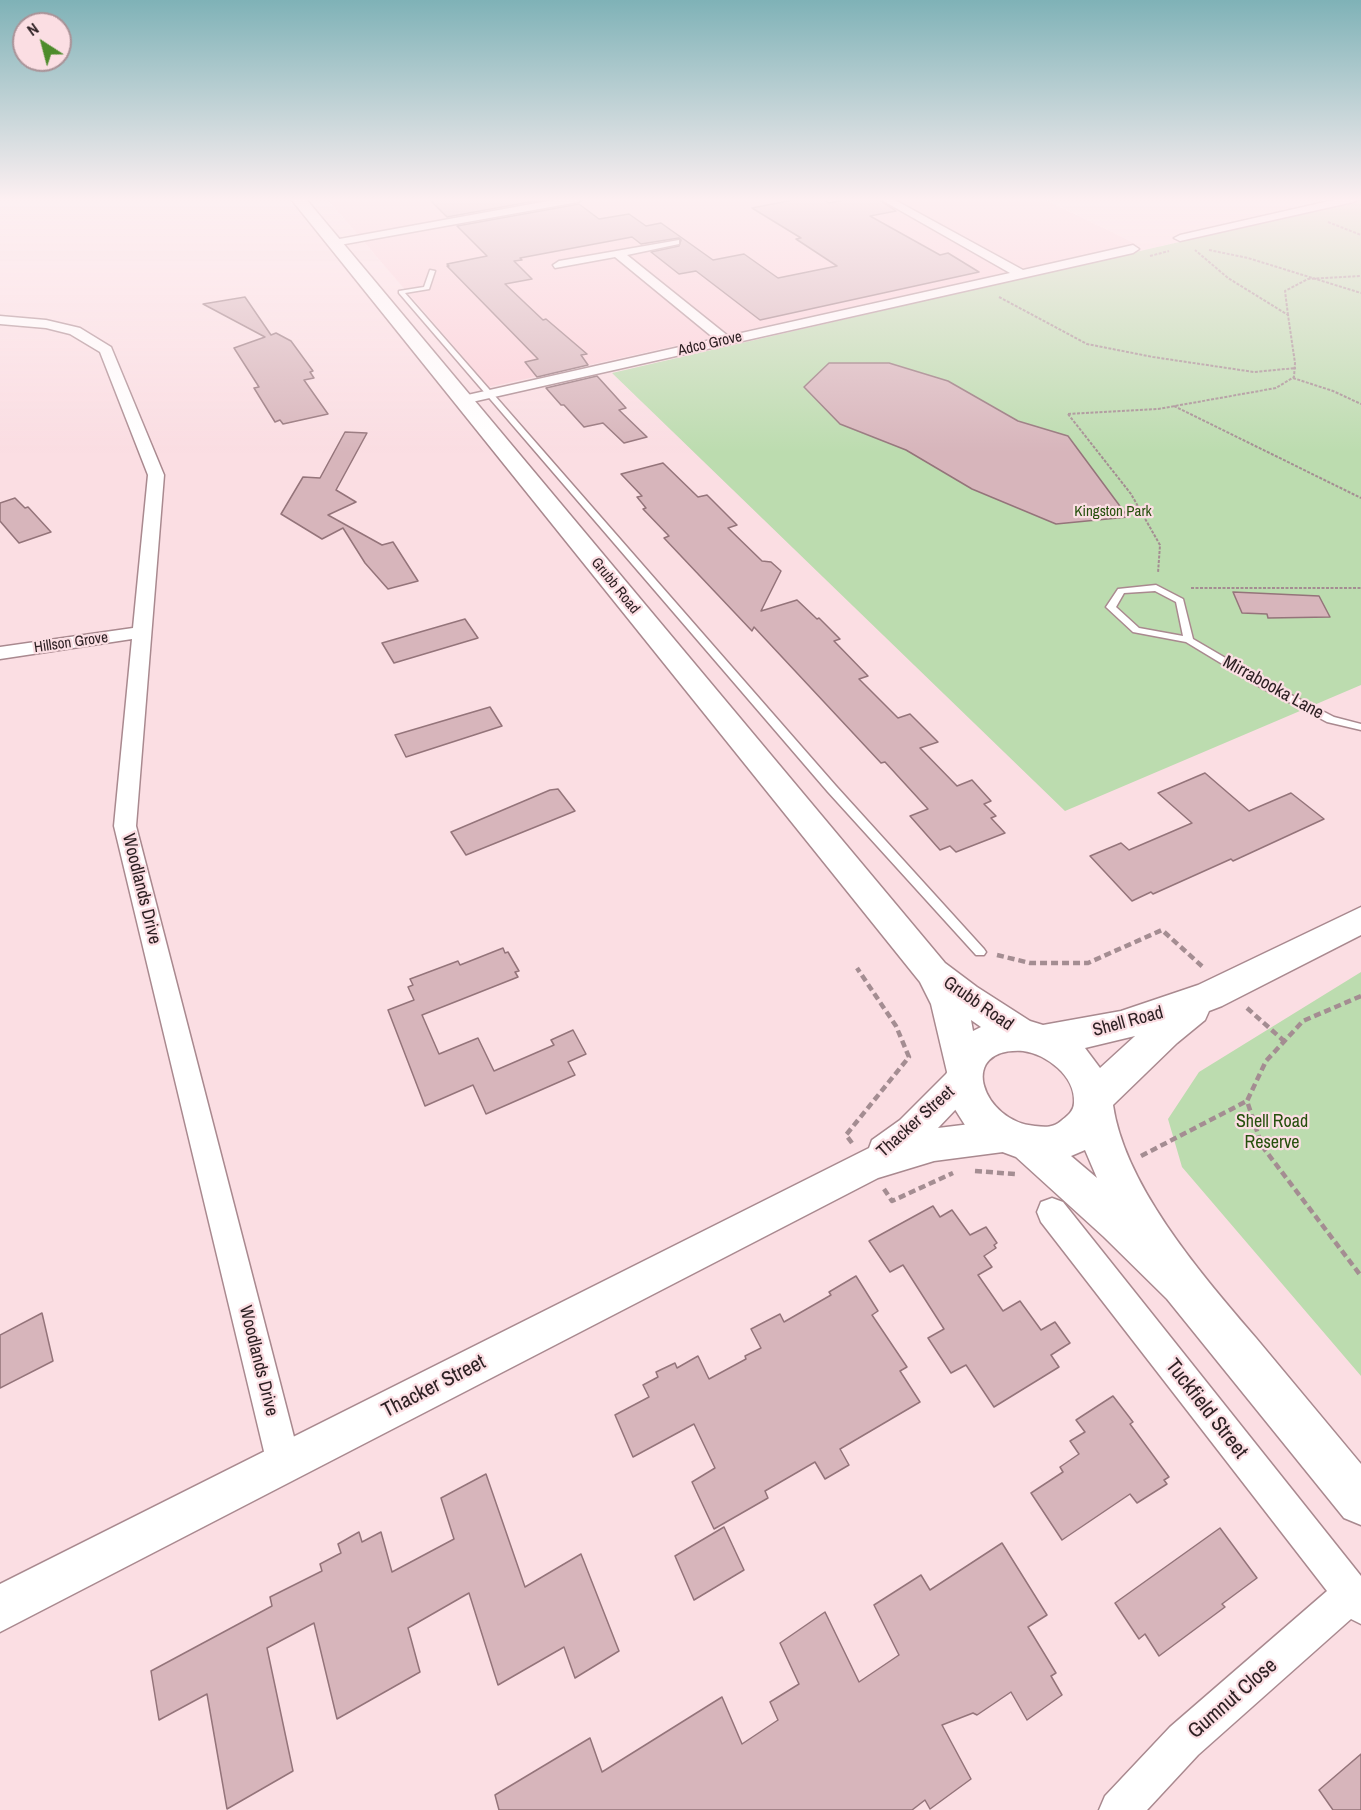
<!DOCTYPE html>
<html>
<head>
<meta charset="utf-8">
<style>
  body { margin:0 }
  #map { position:relative; width:1361px; height:1810px; overflow:hidden; background:#fbdee3; font-family:"Archivo Narrow",sans-serif }
  canvas { display:block }
  .north { position:absolute; left:12px; top:12px; width:60px; height:60px; box-sizing:border-box; background:#fbdee3; border:2px solid #a99297; border-radius:50%; rotate:324deg; font-size:16px; font-weight:700; line-height:24px; text-align:center; color:#2e2124 }
  .north::after { content:''; display:block; margin:auto; width:21px; height:27px; background:#4d8b2b; clip-path:polygon(50% 0,100% 100%,50% 72%,0 100%) }
</style>
</head>
<body>
<div id="map">
<canvas width="1361" height="1810"></canvas>
<div class="north">N</div>
</div>
<script>
const c = document.querySelector('canvas').getContext('2d');
c.lineJoin = 'round';
function fill(path, color) {
  c.fillStyle = color;
  c.fill(path, 'evenodd');
}
function stroke(path, color, width, dash) {
  c.strokeStyle = color;
  c.lineWidth = width;
  c.lineCap = dash ? 'butt' : 'round';
  c.setLineDash(dash || []);
  c.stroke(path);
}
function label(font, color, halo, rows, align = 'center') {
  c.font = font + ' "Archivo Narrow",sans-serif';
  c.lineWidth = 4.5;
  c.setLineDash([]);
  c.textBaseline = 'middle';
  c.strokeStyle = halo;
  c.fillStyle = color;
  for (const [text, x, y, turn = 0] of rows) {
    c.save();
    c.translate(x, y);
    c.rotate((+turn || 0) * Math.PI / 180);
    c.textAlign = isNaN(turn) ? turn : align;
    if (halo) c.strokeText(text, 0, 0);
    c.fillText(text, 0, 0);
    c.restore();
  }
}
fill(new Path2D(`
  M327 199H1044L1136 244 489 387Z`), '#fcd1d9');
fill(new Path2D(`
  M1361 200V685L1065 811 612 373Z
  M1361 972V1376L1182 1167 1168 1119 1199 1072Z`), '#bcdcaf');
const building = new Path2D(`
  M429 199H546L447 217Z
  M798 199H823L829 203 849 199H878L896 211 870 216 940 255 948 253 979 272 760 320 696 271 679 274 651 252 679 246 681 240 679 238 641 244 632 237 520 258 522 260 514 261 532 279 505 284 543 320 546 319 587 354 581 355 588 365 537 377 525 362 538 359 447 266H449L447 264 487 256 457 226 579 204 599 219 629 214 646 226 661 223 713 260 744 254 778 278 837 266 796 239 801 238 752 208Z
  M245 297 271 335 276 333 291 341 313 371 310 372 314 378 304 380 328 414 283 424 280 420 275 422 254 388 259 387 234 348 265 337 203 304Z
  M829 363H889L948 381 1018 421 1068 436 1128 517 1056 524 972 489 906 450 840 424 804 387Z
  M597 376 626 408 619 410 647 437 624 443 603 423 584 427 564 405H561L546 388Z
  M345 432 367 433 336 490 356 502 328 515 382 545 393 542 418 581 388 589 365 563 343 528 322 539 281 514 303 477 320 478Z
  M663 463 698 497 707 495 737 525 728 528 762 561 771 562 781 571 761 611 797 600 817 619 819 618 840 639 834 641 868 676 859 679 898 718 910 714 938 742 920 748 957 786 972 780 991 801 984 804 996 816 991 818 1005 833 956 852 950 846 940 850 910 816 928 809 885 762 881 763 754 627 752 631 664 538 669 536 643 509 646 508 637 497 642 496 621 474Z
  M15 498 25 508 28 507 51 532 19 543 0 521V503Z
  M1233 592 1319 596 1330 617 1268 618 1267 614 1242 613Z
  M465 619 478 638 394 663 382 643Z
  M490 707 502 726 406 757 395 735Z
  M1205 773 1249 811 1291 793 1324 819 1233 861 1231 859 1153 894 1151 892 1132 901 1090 856 1121 843 1129 850 1192 823 1158 793Z
  M558 789 575 811 466 855 451 832 550 790Z
  M503 948 505 953 508 952 519 971 515 972 518 977 422 1015 439 1054 478 1038 494 1071 554 1045 551 1040 573 1030 586 1054 568 1062 575 1075 486 1114 473 1085 425 1106 388 1010 414 1000 408 987 413 985 410 979 458 961 460 965Z
  M933 1206 940 1217 952 1210 970 1235 986 1227 997 1243 994 1245 996 1248 984 1256 992 1267 978 1275 1003 1311 1020 1301 1041 1330 1055 1322 1070 1343 1051 1355 1059 1367 994 1407 966 1365 951 1373 928 1338 944 1329 903 1265 890 1272 869 1241Z
  M856 1276 878 1311 872 1315 907 1367 900 1371 920 1402 840 1449 849 1465 825 1479 815 1462 765 1491 768 1498 714 1529 692 1482 715 1468 694 1424 633 1457 615 1415 649 1397 643 1385 658 1377 656 1372 675 1363 677 1368 698 1356 709 1379 746 1359 745 1356 761 1348 751 1329 780 1314 784 1322 831 1295 829 1292Z
  M42 1313 53 1361 0 1388V1335Z
  M1113 1396 1133 1422 1130 1424 1169 1477 1164 1480 1167 1484 1137 1503 1130 1494 1062 1540 1031 1493 1063 1472 1060 1467 1079 1454 1070 1441 1085 1432 1076 1420Z
  M486 1474 525 1587 581 1554 619 1651 575 1678 564 1647 498 1685 469 1593 408 1628 420 1672 337 1719 314 1623 267 1648 293 1771 227 1809 207 1694 159 1720 151 1671 272 1606 270 1597 322 1571 320 1564 341 1553 338 1544 359 1532 362 1542 381 1532 392 1572 454 1539 441 1498Z
  M724 1527 744 1570 694 1600 675 1556Z
  M1220 1528 1257 1578 1222 1604 1225 1607 1159 1656 1145 1634 1139 1639 1115 1603Z
  M1002 1543 1047 1615 1028 1627 1056 1673 1051 1676 1062 1695 1027 1720 1011 1692 977 1715 973 1713 942 1725 971 1779 930 1809 925 1800 912 1810H499L495 1795 590 1738 602 1772 722 1697 742 1744 778 1720 770 1702 799 1684 780 1643 825 1612 859 1682 899 1655 874 1605 921 1575 930 1590Z
  M1361 1754V1810H1333L1319 1790Z`);
fill(building, '#d7b5bb');
stroke(building, '#94747a', 1.5);
const service = new Path2D(`
  M430 270 435 271 429 289 405 293 836 786 984 949 986 952 984 955H976L828 792 399 293V291L424 287Z
  M1156 585 1183 599 1193 639 1270 684 1334 717 1361 724V730L1327 722 1262 688 1186 642 1133 632 1106 607 1118 589ZM1155 591 1176 602 1183 636 1139 628 1116 607 1124 593Z`);
const minor = new Path2D(`
  M559 199H583L578 202 334 246 328 243 334 240Z
  M880 199H893L1023 270 1133 245 1139 249 1133 253 463 404 456 400 463 396 715 339 615 257 555 268 553 265 559 261 679 240V244L627 255 728 336 1010 273Z
  M1338 199H1358L1353 202 1180 241 1174 238 1180 235Z
  M0 316 46 320 80 328 111 347 164 475 136 826 301 1464 296 1476 284 1481 272 1476 267 1464 114 826 132 639 0 659V647L133 628 148 475 100 352 70 334 46 328 0 324Z
  M1052 1198 1063 1202 1361 1576V1624L1351 1619 1198 1755 1147 1810H1099L1105 1796 1170 1727 1327 1591 1041 1222 1037 1212 1041 1202Z`);
const tertiary = new Path2D(`
  M963 1064 975 1069 980 1079 975 1089 938 1128 1003 1120 1016 1125 1021 1136 1016 1147 1003 1152 934 1161 878 1178 0 1632V1584L869 1148 872 1140 900 1120 951 1069Z`);
const secondary = new Path2D(`
  M291 199H306L945 963 977 987 1030 1021 1043 1025 1121 1011 1198 985 1361 907V935L1222 1006 1209 1011 1205 1020 1177 1043 1113 1105C1125 1187 1203 1276 1256 1338 1291 1380 1326 1422 1361 1464V1525L1344 1518 1167 1299 1104 1237 1016 1157 989 1147 970 1133 951 1103 945 1082 947 1072 931 1004 920 982ZM971 1020 981 1027 973 1031ZM1135 1036 1100 1068 1085 1048ZM1023 1051C1046 1054 1076 1076 1074 1103 1074 1111 1067 1116 1061 1121 1053 1128 1045 1127 1035 1126 983 1122 955 1047 1023 1051ZM1085 1150 1097 1178 1071 1156Z`);
stroke(service, '#a9898f', 3);
stroke(minor, '#a9898f', 3);
stroke(tertiary, '#a9898f', 3);
stroke(secondary, '#a9898f', 3);
stroke(new Path2D(`
  M1328 222 1361 235
  M1209 250 1248 258 1361 293
  M1150 256 1169 251
  M999 297 1087 344 1153 357 1254 372 1296 368
  M1288 315 1285 291 1308 279 1361 276
  M1293 378 1333 391 1361 404
  M1174 406 1361 498
  M1068 414 1158 409 1276 388 1294 377 1295 363 1288 315 1228 278 1195 250
  M1068 414 1131 494 1160 545 1158 573
  M1191 588H1361`), '#a48d92', 2, [3, 1.5]);
stroke(new Path2D(`
  M997 955 1030 963H1088L1162 930 1204 968
  M1361 996 1303 1021 1266 1061 1247 1101 1262 1146 1361 1276
  M1247 1008 1284 1041
  M852 1143 846 1135 909 1057 896 1026 857 968
  M1141 1156 1247 1101
  M975 1171 1015 1174
  M884 1189 892 1201 953 1173`), '#a48d92', 4.5, [7, 4]);
fill(service, '#fff');
fill(minor, '#fff');
fill(tertiary, '#fff');
fill(secondary, '#fff');
const sky = c.createLinearGradient(0, 0, 0, 453);
sky.addColorStop(0, '#7fb2b7');
sky.addColorStop(0.44, '#fdf0f2');
sky.addColorStop(1, '#fdf0f200');
c.fillStyle = sky;
c.fillRect(0, 0, 1361, 453);
label('15px', '#2e2124', '#fbdee3', [
  ["Adco Grove",710,344,-13],
  ["Grubb Road",615,586,51],
  ["Hillson Grove",71,643,-8]
]);
label('15px', '#26500d', '#fbdee3', [
  ["Kingston Park",1113,512]
]);
label('18px', '#2e2124', '#fbdee3', [
  ["Mirrabooka Lane",1273,688,29],
  ["Woodlands Drive",141,889,76],
  ["Grubb Road",978,1004,35],
  ["Shell Road",1128,1022,-15],
  ["Thacker Street",916,1122,-42],
  ["Woodlands Drive",258,1361,76]
]);
label('18px', '#26500d', '#fbdee3', [
  ["Shell Road",1272,1122],
  ["Reserve",1272,1143]
]);
label('21px', '#2e2124', '#fbdee3', [
  ["Thacker Street",434,1387,-27],
  ["Tuckfield Street",1206,1409,52],
  ["Gumnut Close",1233,1699,-41]
]);
</script>
</body>
</html>
